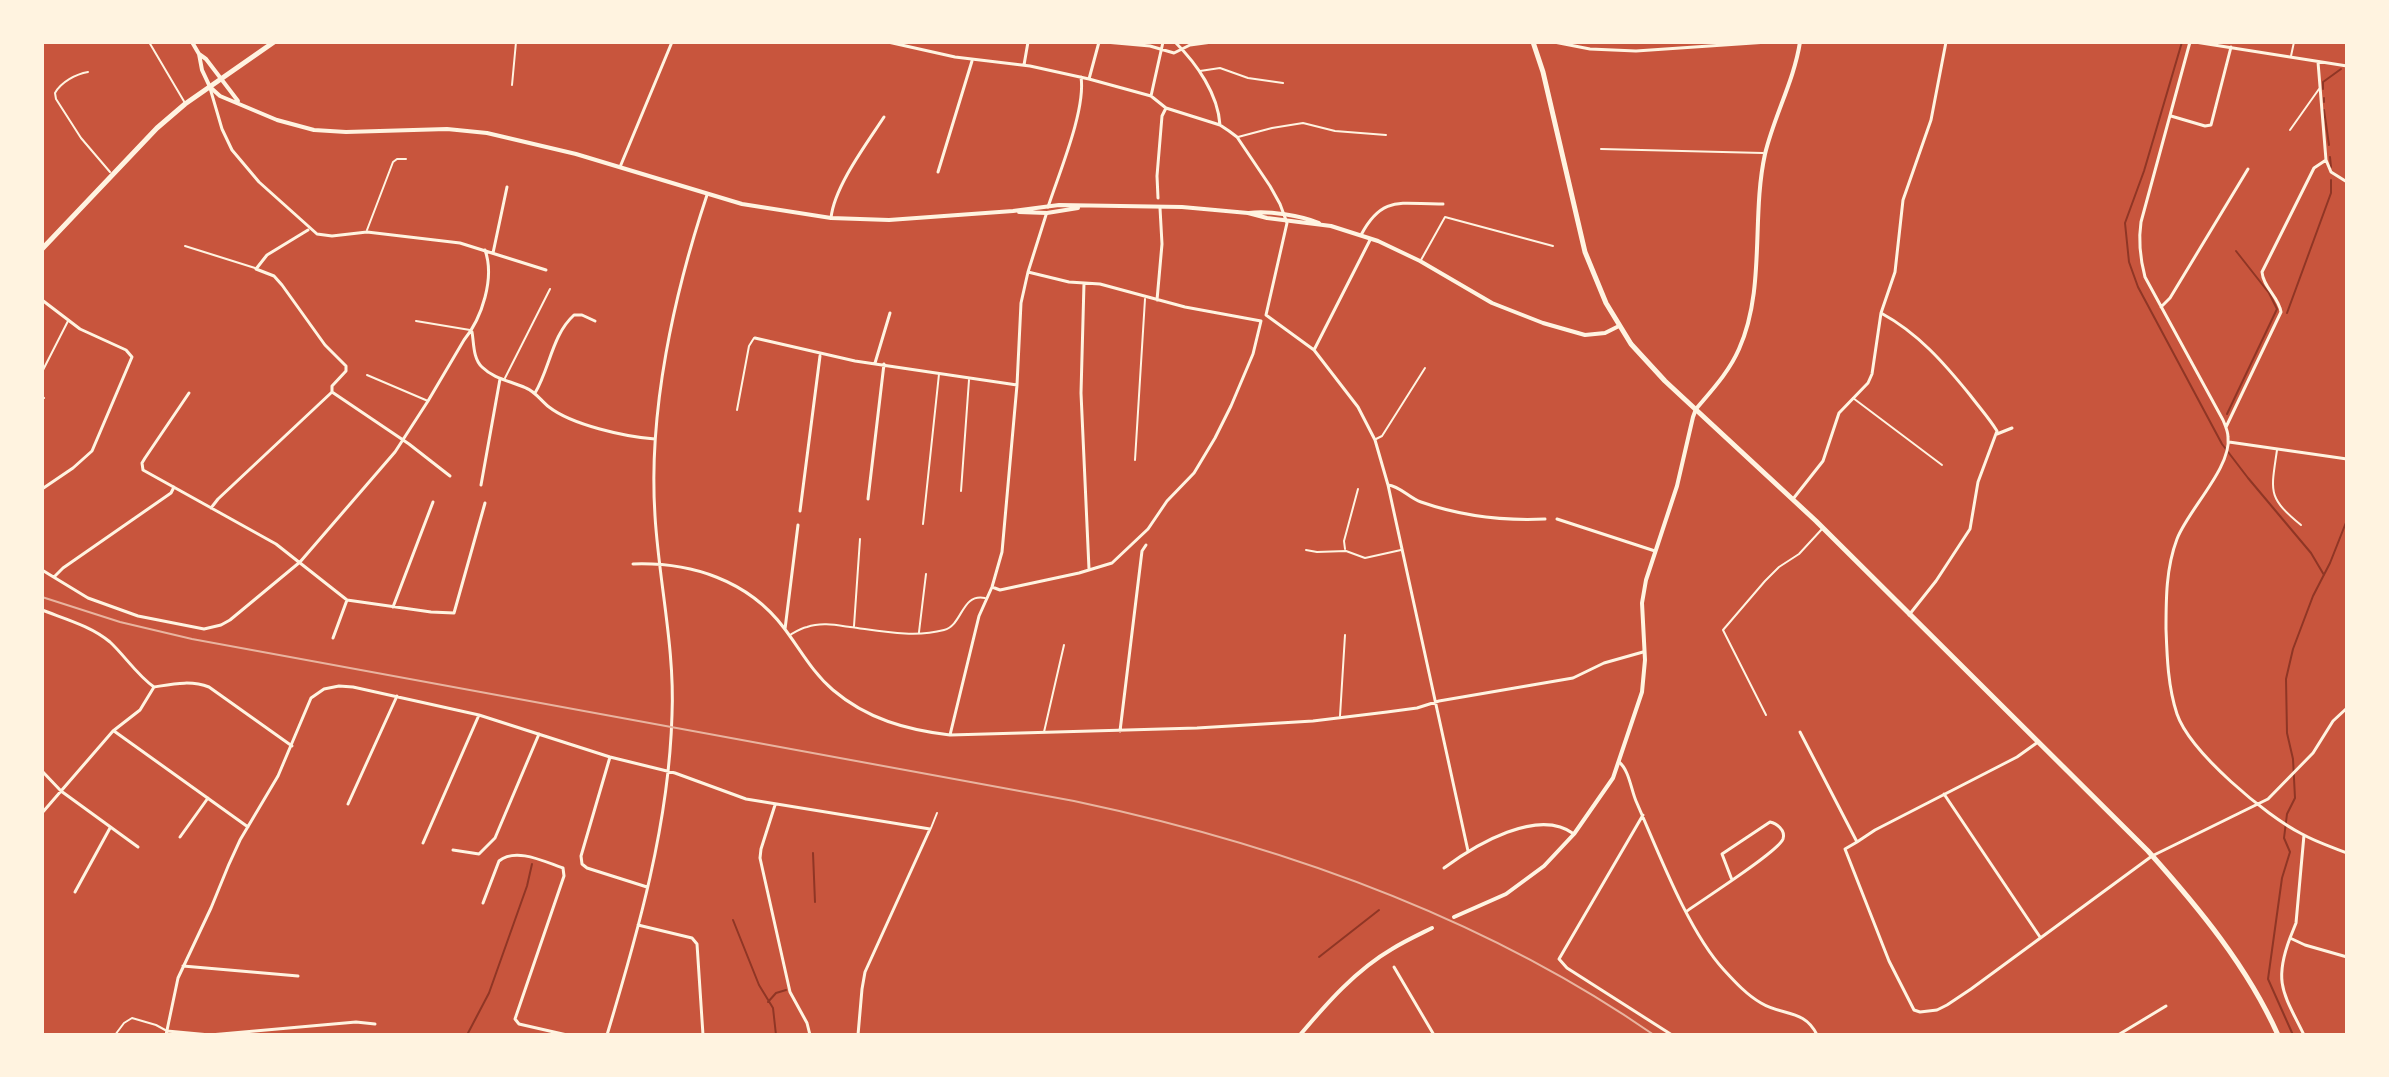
<!DOCTYPE html>
<html>
<head>
<meta charset="utf-8">
<style>
  body { margin:0 }
  #map { position:relative; width:2389px; height:1077px; overflow:hidden; background:#c8553d; font-family:"Playfair Display",serif }
  canvas { display:block }
  .frame { position:absolute; inset:0; border:44px solid #fff3e0; pointer-events:none }
</style>
</head>
<body>
<div id="map">
<canvas width="2389" height="1077"></canvas>
<div class="frame"></div>
</div>
<script>
const c = document.querySelector('canvas').getContext('2d');
c.lineJoin = 'round';
function stroke(path, color, width, dash) {
  c.strokeStyle = color;
  c.lineWidth = width;
  c.lineCap = dash ? 'butt' : 'round';
  c.setLineDash(dash || []);
  c.stroke(path);
}
stroke(new Path2D(`
  M2182 42 2144 171 2125 223 2129 262 2138 287 2222 444 2248 478 2311 553 2324 575
  M2323 89V82L2341 69
  M2324 98V102
  M2324 110 2329 145
  M2330 157 2331 167
  M2287 313 2331 193V180
  M2227 414 2277 309 2269 293 2236 251
  M813 853 815 902
  M733 920 759 985 773 1008 776 1035
  M1319 957 1379 910
  M768 1002 776 993 786 990
  M467 1035 489 993 527 886 532 864
  M2293 1035 2268 979 2282 878 2290 852 2284 838 2287 814 2295 798 2293 759 2287 733 2286 679 2293 649 2313 596 2330 563 2347 520`), '#8f3625', 2);
stroke(new Path2D(`
  M149 42 185 103
  M2291 56 2294 42
  M1200 71 1220 68 1248 78 1283 83
  M88 72C76 74 61 82 55 93L56 99 81 138 110 172
  M512 85 516 42
  M2290 130 2319 89
  M1238 137 1272 128 1303 123 1335 131 1386 135
  M1601 149 1763 153
  M367 230 393 162 397 159H406
  M185 246 255 268
  M1421 260 1445 217 1553 246
  M416 321 470 330
  M42 372 68 321
  M367 375 428 401
  M505 378 550 289
  M42 397 44 398
  M1853 398 1942 465
  M737 410 749 346 754 338
  M1376 439 1382 436 1425 368
  M2277 450C2271 492 2267 497 2301 525
  M1135 460 1145 299
  M961 491 969 380
  M923 524 939 374
  M1345 549 1344 541 1358 489
  M1306 550 1317 552 1346 551 1365 558 1401 550
  M854 626 860 539
  M919 632 926 574
  M790 635C795 632 801 628 807 627 821 622 836 625 850 627 881 631 914 638 944 630 963 625 961 593 985 598
  M1766 715 1723 630 1765 581 1779 567 1799 554 1822 529
  M1340 716 1345 635
  M1044 732 1064 645
  M931 828 937 813
  M115 1035 124 1023 132 1018 156 1025 167 1031`), '#fff3e0', 2);
stroke(new Path2D(`
  M888 42 955 57 1030 66 1089 79 1151 96 1166 108 1220 125 1229 131 1237 137 1270 186 1280 204 1287 223 1266 315 1314 350 1358 407 1375 440 1388 485 1468 851
  M1105 42 1150 46 1174 53 1190 45 1212 42
  M1175 42C1197 64 1218 94 1220 125
  M1554 42 1590 49 1636 51 1768 42
  M2190 42 2141 222C2138 242 2140 258 2145 277L2223 420C2225 425 2228 431 2228 437 2232 467 2188 510 2177 539 2166 568 2166 599 2166 629 2167 657 2168 687 2177 714 2190 752 2266 816 2302 834 2316 842 2332 847 2347 853
  M2195 42 2347 66
  M2318 62 2326 160 2331 172 2347 182
  M1024 65 1028 42
  M1089 79 1099 42
  M210 88 222 129 232 150 259 182 317 234 332 236 367 232 460 243 546 270
  M1151 96 1163 42
  M2171 116 2205 126 2211 125 2231 47
  M620 167 672 42
  M938 172 972 61
  M1158 198 1157 176 1162 116 1166 108
  M1048 207C1059 173 1086 110 1081 77
  M831 218C834 187 867 143 884 117
  M1361 235C1383 193 1403 205 1443 204
  M493 253 507 187
  M1028 272 1069 282 1100 284 1185 307 1261 321
  M1084 283 1081 393 1089 569
  M42 300 80 329 126 350 132 357 92 451 73 468 42 489
  M1157 300 1162 244 1160 208
  M2161 307 2170 298 2248 169
  M1881 313C1918 333 1944 363 1970 395 1979 407 1989 418 1997 431L1978 482 1970 529 1936 581 1909 615
  M472 332C474 343 473 359 482 367 494 379 511 381 526 388 536 392 541 401 549 407 572 425 626 437 655 439
  M755 338 855 361 1017 385
  M1314 350 1370 240
  M875 363 890 313
  M332 392 409 444 450 476
  M189 393 145 458 142 463 143 470 276 544 347 600 431 612 454 613 485 503
  M535 393C550 368 552 335 574 315H582L595 321
  M2226 427 2281 312C2279 297 2263 287 2262 272L2314 168 2326 160
  M1997 434 2012 428
  M2229 442 2347 459
  M481 485 500 379
  M1388 485C1400 486 1409 498 1421 502 1461 516 1502 521 1545 519
  M868 499 884 364
  M1793 499 1823 461 1839 413 1868 383 1872 374 1881 313 1895 272 1903 200 1931 120 1946 42
  M211 508 218 499 332 392V386L346 371V366L325 345 282 285 274 276 256 269 267 255 308 230
  M800 511 820 356
  M1557 519 1655 551
  M633 564C691 562 748 580 784 628 800 649 812 672 833 690 867 719 907 730 950 735L1197 728 1313 721 1387 712 1417 708 1439 701 1573 678 1604 663 1643 652
  M42 570 88 598 138 616 204 629 221 625 230 620 300 562 395 452 428 401 464 340C482 318 495 278 485 250
  M54 577 63 568 171 493 174 487
  M992 587 1000 590 1079 573 1112 563 1148 529 1167 501 1194 473 1215 438 1231 406 1253 354 1261 321
  M393 607 433 502
  M42 610C65 619 91 626 110 642 125 656 137 675 154 687
  M785 629 798 525
  M333 638 347 600
  M114 731 248 827
  M1120 731 1142 551 1146 545
  M1800 732 1857 842 1875 830 2017 757 2038 742
  M950 735 979 616 992 587 1002 552 1017 385 1021 303 1028 272 1046 215
  M610 757 581 856 582 864 587 868 647 887
  M1619 762C1629 770 1631 789 1636 801 1658 851 1688 931 1724 970 1735 982 1747 995 1761 1003 1782 1016 1805 1009 1817 1035
  M42 771 61 791 138 847
  M1944 794 2040 937
  M348 804 397 696
  M775 805 761 849 760 858 790 992 807 1023 810 1035
  M42 813 113 731 140 710 154 687C173 684 191 680 209 687L292 746
  M1643 815 1559 959 1567 968 1672 1035
  M2304 835 2296 923 2290 938 2305 945 2347 957
  M180 837 208 798
  M1857 842 1845 849 1889 961 1914 1010 1920 1012 1937 1010 1947 1005 1971 989 2152 856 2268 799 2313 753 2333 721 2347 708
  M423 843 479 715
  M453 850 479 854 495 838 539 734
  M1444 868C1475 845 1538 807 1574 834
  M75 892 110 828
  M483 903 499 861C516 847 545 862 563 868L564 876 515 1019 519 1024 567 1035
  M1687 911C1702 900 1778 852 1783 839 1786 830 1776 823 1770 822L1722 854 1732 880
  M638 925 692 938 697 944 703 1035
  M2290 938C2273 983 2284 994 2304 1035
  M183 966 298 976
  M1394 967 1434 1035
  M167 1031 210 1035 356 1022 375 1024
  M166 1035 178 978 211 908 229 864 240 840 278 776 311 698 324 689 339 686 353 687 479 715 610 757 675 773 746 799 930 829 865 972 862 989 858 1035
  M607 1035C638 932 669 824 672 715 675 649 659 582 655 516 648 411 674 294 707 195
  M2118 1035 2166 1006`), '#fff3e0', 3);
stroke(new Path2D(`
  M192 42 199 54 206 59 238 101
  M199 54 202 70 210 87 220 96 277 120 314 130 346 132 447 129 487 133 576 154 742 204 831 218 889 220 1013 211 1059 205 1182 207 1248 213 1267 218 1331 226 1378 241 1420 261 1492 303 1543 323 1585 335 1605 333 1619 326
  M1019 212 1047 213 1078 208
  M1249 213C1268 210 1302 216 1319 223
  M1454 917 1506 894 1544 866 1574 834 1613 778 1642 692 1645 660 1642 603 1646 580 1677 486 1693 417 1696 409C1712 390 1729 372 1739 349 1766 288 1751 218 1765 154 1774 116 1794 81 1800 42
  M1300 1035C1327 1003 1356 970 1392 949 1405 941 1418 935 1432 928`), '#fff3e0', 4);
stroke(new Path2D(`
  M1533 42 1543 72 1585 252 1606 303 1631 344 1665 381 1816 521 2148 851C2199 908 2247 966 2278 1035
  M42 249 157 128 185 104 274 42`), '#fff3e0', 5);
stroke(new Path2D(`
  M42 597 120 622 192 639 1074 801C1278 844 1481 915 1654 1035`), '#e9b49f', 2);
</script>
</body>
</html>
